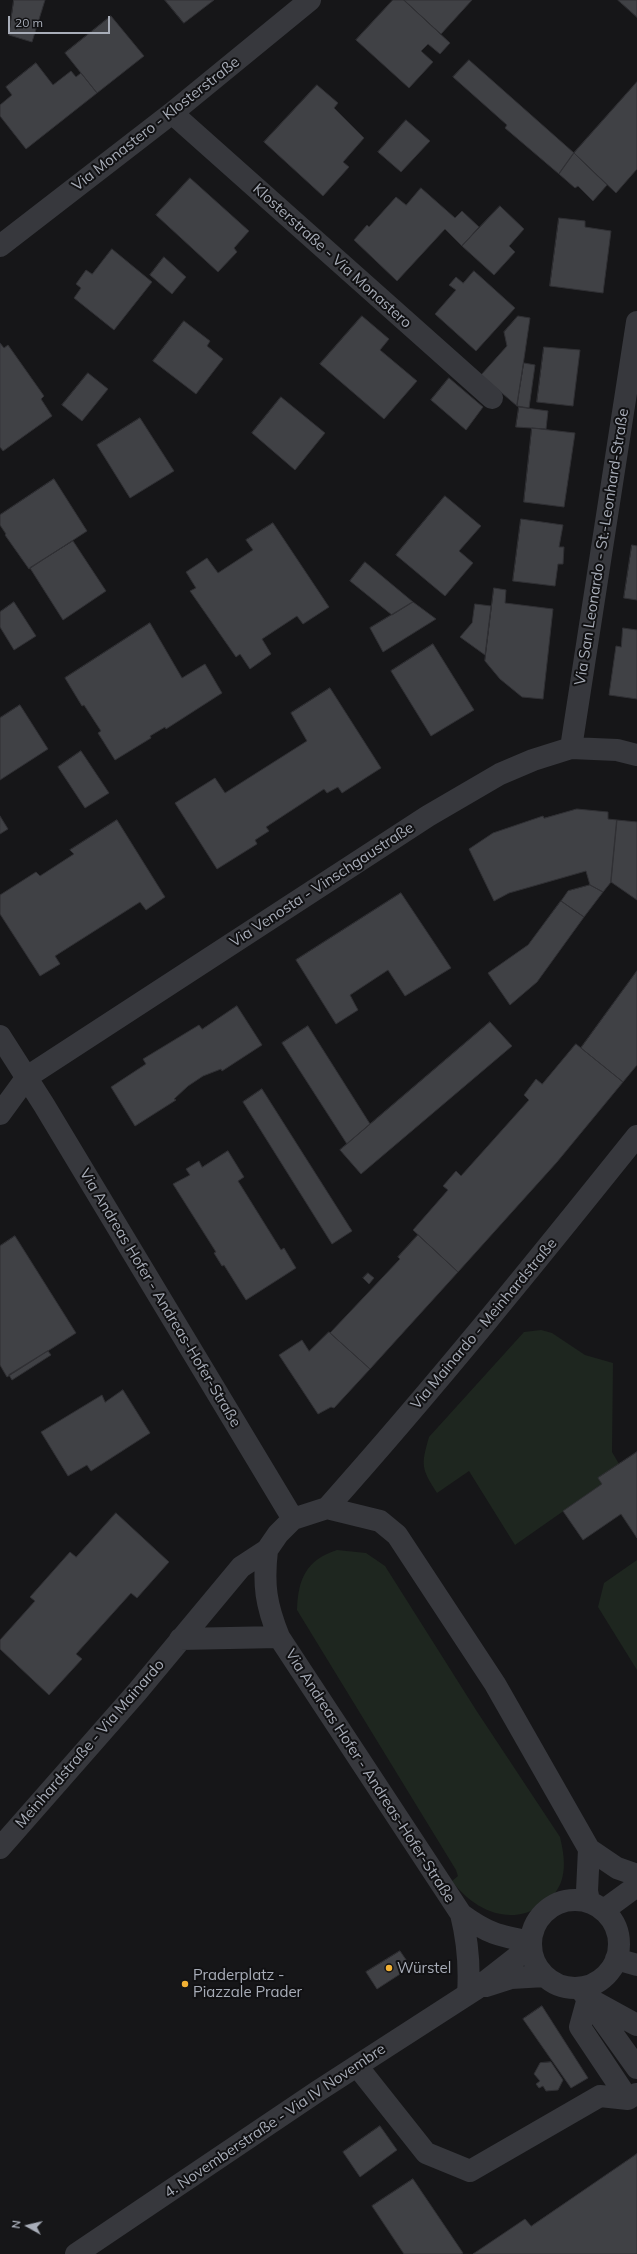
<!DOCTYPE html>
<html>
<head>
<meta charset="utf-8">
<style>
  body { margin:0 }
  #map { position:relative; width:637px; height:2254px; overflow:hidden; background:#161618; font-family:Mulish,sans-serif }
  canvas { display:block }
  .north { position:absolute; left:8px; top:2206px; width:40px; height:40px; -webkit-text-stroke:3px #111113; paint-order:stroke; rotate:278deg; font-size:11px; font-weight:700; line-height:16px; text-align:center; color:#a8adb8 }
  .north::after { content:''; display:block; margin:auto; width:14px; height:18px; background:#a8adb8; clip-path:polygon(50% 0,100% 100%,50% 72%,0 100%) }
  .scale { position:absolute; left:8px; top:16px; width:102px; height:18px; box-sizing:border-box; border:2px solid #a8adb8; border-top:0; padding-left:5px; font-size:12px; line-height:14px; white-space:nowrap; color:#a8adb8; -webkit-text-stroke:3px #111113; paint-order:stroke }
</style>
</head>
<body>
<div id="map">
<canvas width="637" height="2254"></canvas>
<div class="north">N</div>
<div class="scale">20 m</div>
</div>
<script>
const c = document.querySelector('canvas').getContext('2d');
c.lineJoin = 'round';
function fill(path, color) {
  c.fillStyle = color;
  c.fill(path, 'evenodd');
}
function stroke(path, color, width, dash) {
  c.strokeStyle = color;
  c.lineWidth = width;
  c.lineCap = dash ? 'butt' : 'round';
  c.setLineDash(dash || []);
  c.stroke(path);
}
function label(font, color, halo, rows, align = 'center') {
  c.font = font + ' Mulish,sans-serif';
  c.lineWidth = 4;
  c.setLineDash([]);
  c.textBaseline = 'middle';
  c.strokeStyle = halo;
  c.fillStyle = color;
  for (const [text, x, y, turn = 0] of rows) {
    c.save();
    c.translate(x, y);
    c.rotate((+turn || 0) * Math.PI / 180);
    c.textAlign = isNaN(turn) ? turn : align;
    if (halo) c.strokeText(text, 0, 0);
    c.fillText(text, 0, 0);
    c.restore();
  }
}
fill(new Path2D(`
  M541 1330 552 1333 585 1355 613 1363 612 1452 619 1464 602 1484 515 1545 469 1471 437 1493C421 1468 421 1465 429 1437L524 1332Z
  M337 1550 366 1553 385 1566 476 1710 560 1837C563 1850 566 1865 562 1879 559 1890 551 1899 542 1905 509 1927 474 1910 452 1881L458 1876 456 1870 297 1610C298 1579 306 1560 337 1550Z
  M637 1560V1670L598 1607 604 1583Z`), '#1e261f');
const building = new Path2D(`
  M14 0H45L32 42 9 35Z
  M165 0H214L184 23Z
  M393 0H404L450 43 440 54 428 44 421 51 433 62 409 88 356 40Z
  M404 0H472L441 34Z
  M618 0H637V17Z
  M111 16 144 56 97 93 65 53Z
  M469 60 574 153 559 174 505 128 507 125 453 77Z
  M36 63 53 85 71 71 76 77 81 73 97 93 26 149 0 116V105L12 95 6 87Z
  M637 82V169L616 193 574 153Z
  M317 85 338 103 334 108 364 138 343 162 349 167 323 196 264 142Z
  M406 120 430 141 401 172 378 152Z
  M574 153 607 185 593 201 578 186 575 188 559 174Z
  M190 178 249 231 234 248 237 252 218 272 156 215Z
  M421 188 455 218 462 211 479 227 462 246 445 229 397 281 354 240 367 225 369 227 396 197 406 205Z
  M500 206 524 229 509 246 515 252 494 275 462 246Z
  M559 218 585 221V227L611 231 603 293 550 286Z
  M112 249 152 282 114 330 74 298 81 288 76 284 86 270 92 274Z
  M164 257 186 277 172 294 150 275Z
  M474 271 515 308 476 351 435 314 456 290 449 285 456 277 463 283Z
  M362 316 389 339 380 350 417 381 384 419 320 364Z
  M518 316 530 318 517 406 481 375 507 346 504 332Z
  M184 321 210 341 207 346 223 359 196 394 153 361Z
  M0 343 4 348 8 345 44 396 41 399 52 416 3 451 0 447Z
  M544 347 580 350 573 406 537 402Z
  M524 363 535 365 529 408 517 406Z
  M88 373 108 389 82 421 62 405Z
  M449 378 483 407 466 430 431 400Z
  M281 397 325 433 295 470 252 433Z
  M519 407 548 411 546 429 516 427Z
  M140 418 174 471 130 498 97 445Z
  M532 428 575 433 564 507 524 502Z
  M54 479 87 531 29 569 5 535 6 534 0 525V515Z
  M445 496 481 526 459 551 473 563 445 596 396 555Z
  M521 519 563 525 559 547H564L563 564H558L555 586 513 581Z
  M273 523 329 607 303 624 297 616 262 639 271 654 250 669 240 654 236 657 190 591 196 588 186 572 207 558 218 573 253 550 246 540Z
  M73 541 106 591 63 620 30 568Z
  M632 545 637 546V600L624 598Z
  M365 562 413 602 392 615 350 581Z
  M494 588 506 590 505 603 553 609 543 699 522 697 500 679 485 661Z
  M14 602 36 636 14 650 0 627V612Z
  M413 602 436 619 383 652 370 628Z
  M475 604 491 606 485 655 460 637 472 623Z
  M150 623 182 678 205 664 222 693 166 729 165 727 150 736 151 738 115 760 98 733 101 731 84 705 82 706 65 678Z
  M623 628 637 630V699L609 695 616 646 621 647Z
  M433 644 474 710 431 736 391 671Z
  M330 688 381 768 342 793 338 787 327 793 324 789 266 827 269 831 255 840 257 844 217 869 175 803 215 778 225 793 307 741 291 713Z
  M20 705 48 749 0 780V718Z
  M81 751 109 793 85 808 58 767Z
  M577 809 608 812V819L617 820 611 882 603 892 590 885 586 871 509 893 494 901 469 849 493 833 543 816 544 818Z
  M0 816 8 829 0 834Z
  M117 820 165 897 146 910 140 902 55 956 60 964 40 976 0 914V895L36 872 40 876 74 854 70 850Z
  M617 820 637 822V900L611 882Z
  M590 885 603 892 584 917 561 901 568 891Z
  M401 893 451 968 405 996 388 970 350 995 358 1010 336 1024 296 960Z
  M561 901 584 917 537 982 510 1005 488 973 528 945Z
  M637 971V1065L623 1082 581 1048Z
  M237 1006 262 1045 222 1071 221 1069 203 1076 188 1086 174 1099 176 1100 135 1126 111 1087 146 1064 143 1059 199 1025 202 1029Z
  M490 1022 512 1046 361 1174 340 1150Z
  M308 1026 370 1124 347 1144 282 1043Z
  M576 1044 623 1082 557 1162 458 1272 413 1230 448 1190 443 1186 456 1171 461 1176 529 1100 524 1095 536 1079 542 1084Z
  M262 1089 352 1231 332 1244 243 1102Z
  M228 1151 244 1177 238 1181 281 1250 284 1248 296 1268 246 1300 224 1265 222 1266 214 1253 216 1252 173 1184 190 1175 186 1169 199 1161 202 1167Z
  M418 1235 458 1272 370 1369 330 1333 400 1259 398 1257Z
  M15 1236 76 1333 7 1377 0 1365V1246Z
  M368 1273 374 1278 369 1284 363 1278Z
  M329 1332 370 1369 334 1408 331 1407 318 1414 279 1355 302 1340 309 1351Z
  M48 1351 51 1355 12 1380 9 1375Z
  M123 1390 150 1433 91 1471 87 1465 68 1476 41 1432 102 1395 105 1402Z
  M637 1452V1538L621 1514 583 1540 563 1511 602 1484 598 1478Z
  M116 1513 169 1562 137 1598 131 1593 76 1654 82 1659 49 1695 0 1649V1640L35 1601 30 1597 70 1552 76 1557Z
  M400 1951 411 1967 377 1989 366 1972Z
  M542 2006 588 2078 571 2088 523 2019Z
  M551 2062 563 2080 558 2090 546 2091 543 2086 539 2088 536 2084 540 2081 534 2074 540 2063Z
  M380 2126 397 2150 360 2177 343 2152Z
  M637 2154V2254H473L525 2219 531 2226Z
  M413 2179 463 2253 461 2254H404L372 2206Z`);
fill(building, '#404145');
stroke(building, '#303034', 1);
stroke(new Path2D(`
  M172 113 492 398
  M0 246 172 113 310 0
  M571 748 637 322
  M0 1036 44 1105 293 1519
  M0 1114 27 1077 428 816 500 774 533 760 571 748 617 750 637 755
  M327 1508C435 1387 536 1262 637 1136
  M267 1550C263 1585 266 1605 279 1637L461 1914C488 1934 500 1936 531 1942
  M180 1639 279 1637
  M0 1848 137 1692 241 1567 267 1550 278 1534 293 1519 327 1508 380 1521 397 1535 495 1684 589 1849 587 1891 589 1901
  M589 1849 617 1868 637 1875
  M531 1944a44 44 0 1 1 88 0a44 44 0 1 1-88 0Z
  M604 1910 637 1886
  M461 1914C468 1942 470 1965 468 1994
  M616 1959 637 1965
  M486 1986 511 1978 545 1976
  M582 1991 637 2068
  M588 1998 580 2027 628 2099 636 2094
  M593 2001 637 2025
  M357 2066 426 2153 470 2171 600 2096 628 2099
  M76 2254 318 2091 476 1989 531 1946`), '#37383d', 22);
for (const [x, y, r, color] of [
  [389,1968,4,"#f2b134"],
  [185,1984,4,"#f2b134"]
]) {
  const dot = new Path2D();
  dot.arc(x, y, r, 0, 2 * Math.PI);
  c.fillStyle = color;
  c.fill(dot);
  stroke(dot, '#111113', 1.5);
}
label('15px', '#a8adb8', '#111113', [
  ["Via Monastero - Klosterstraße",156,124,-38],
  ["Klosterstraße - Via Monastero",332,256,42],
  ["Via San Leonardo - St.-Leonhard-Straße",602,547,-81],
  ["Via Venosta - Vinschgaustraße",322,885,-33],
  ["Via Andreas Hofer - Andreas-Hofer-Straße",160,1298,59],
  ["Via Mainardo - Meinhardstraße",484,1324,-50],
  ["Meinhardstraße - Via Mainardo",90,1744,-49],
  ["Via Andreas Hofer - Andreas-Hofer-Straße",370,1776,57],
  ["4. Novemberstraße - Via IV Novembre",275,2121,-34]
]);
label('15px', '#a8adb8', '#111113', [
  ["Würstel",397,1968],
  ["Praderplatz -",193,1975],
  ["Piazzale Prader",193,1992]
], 'left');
</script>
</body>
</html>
